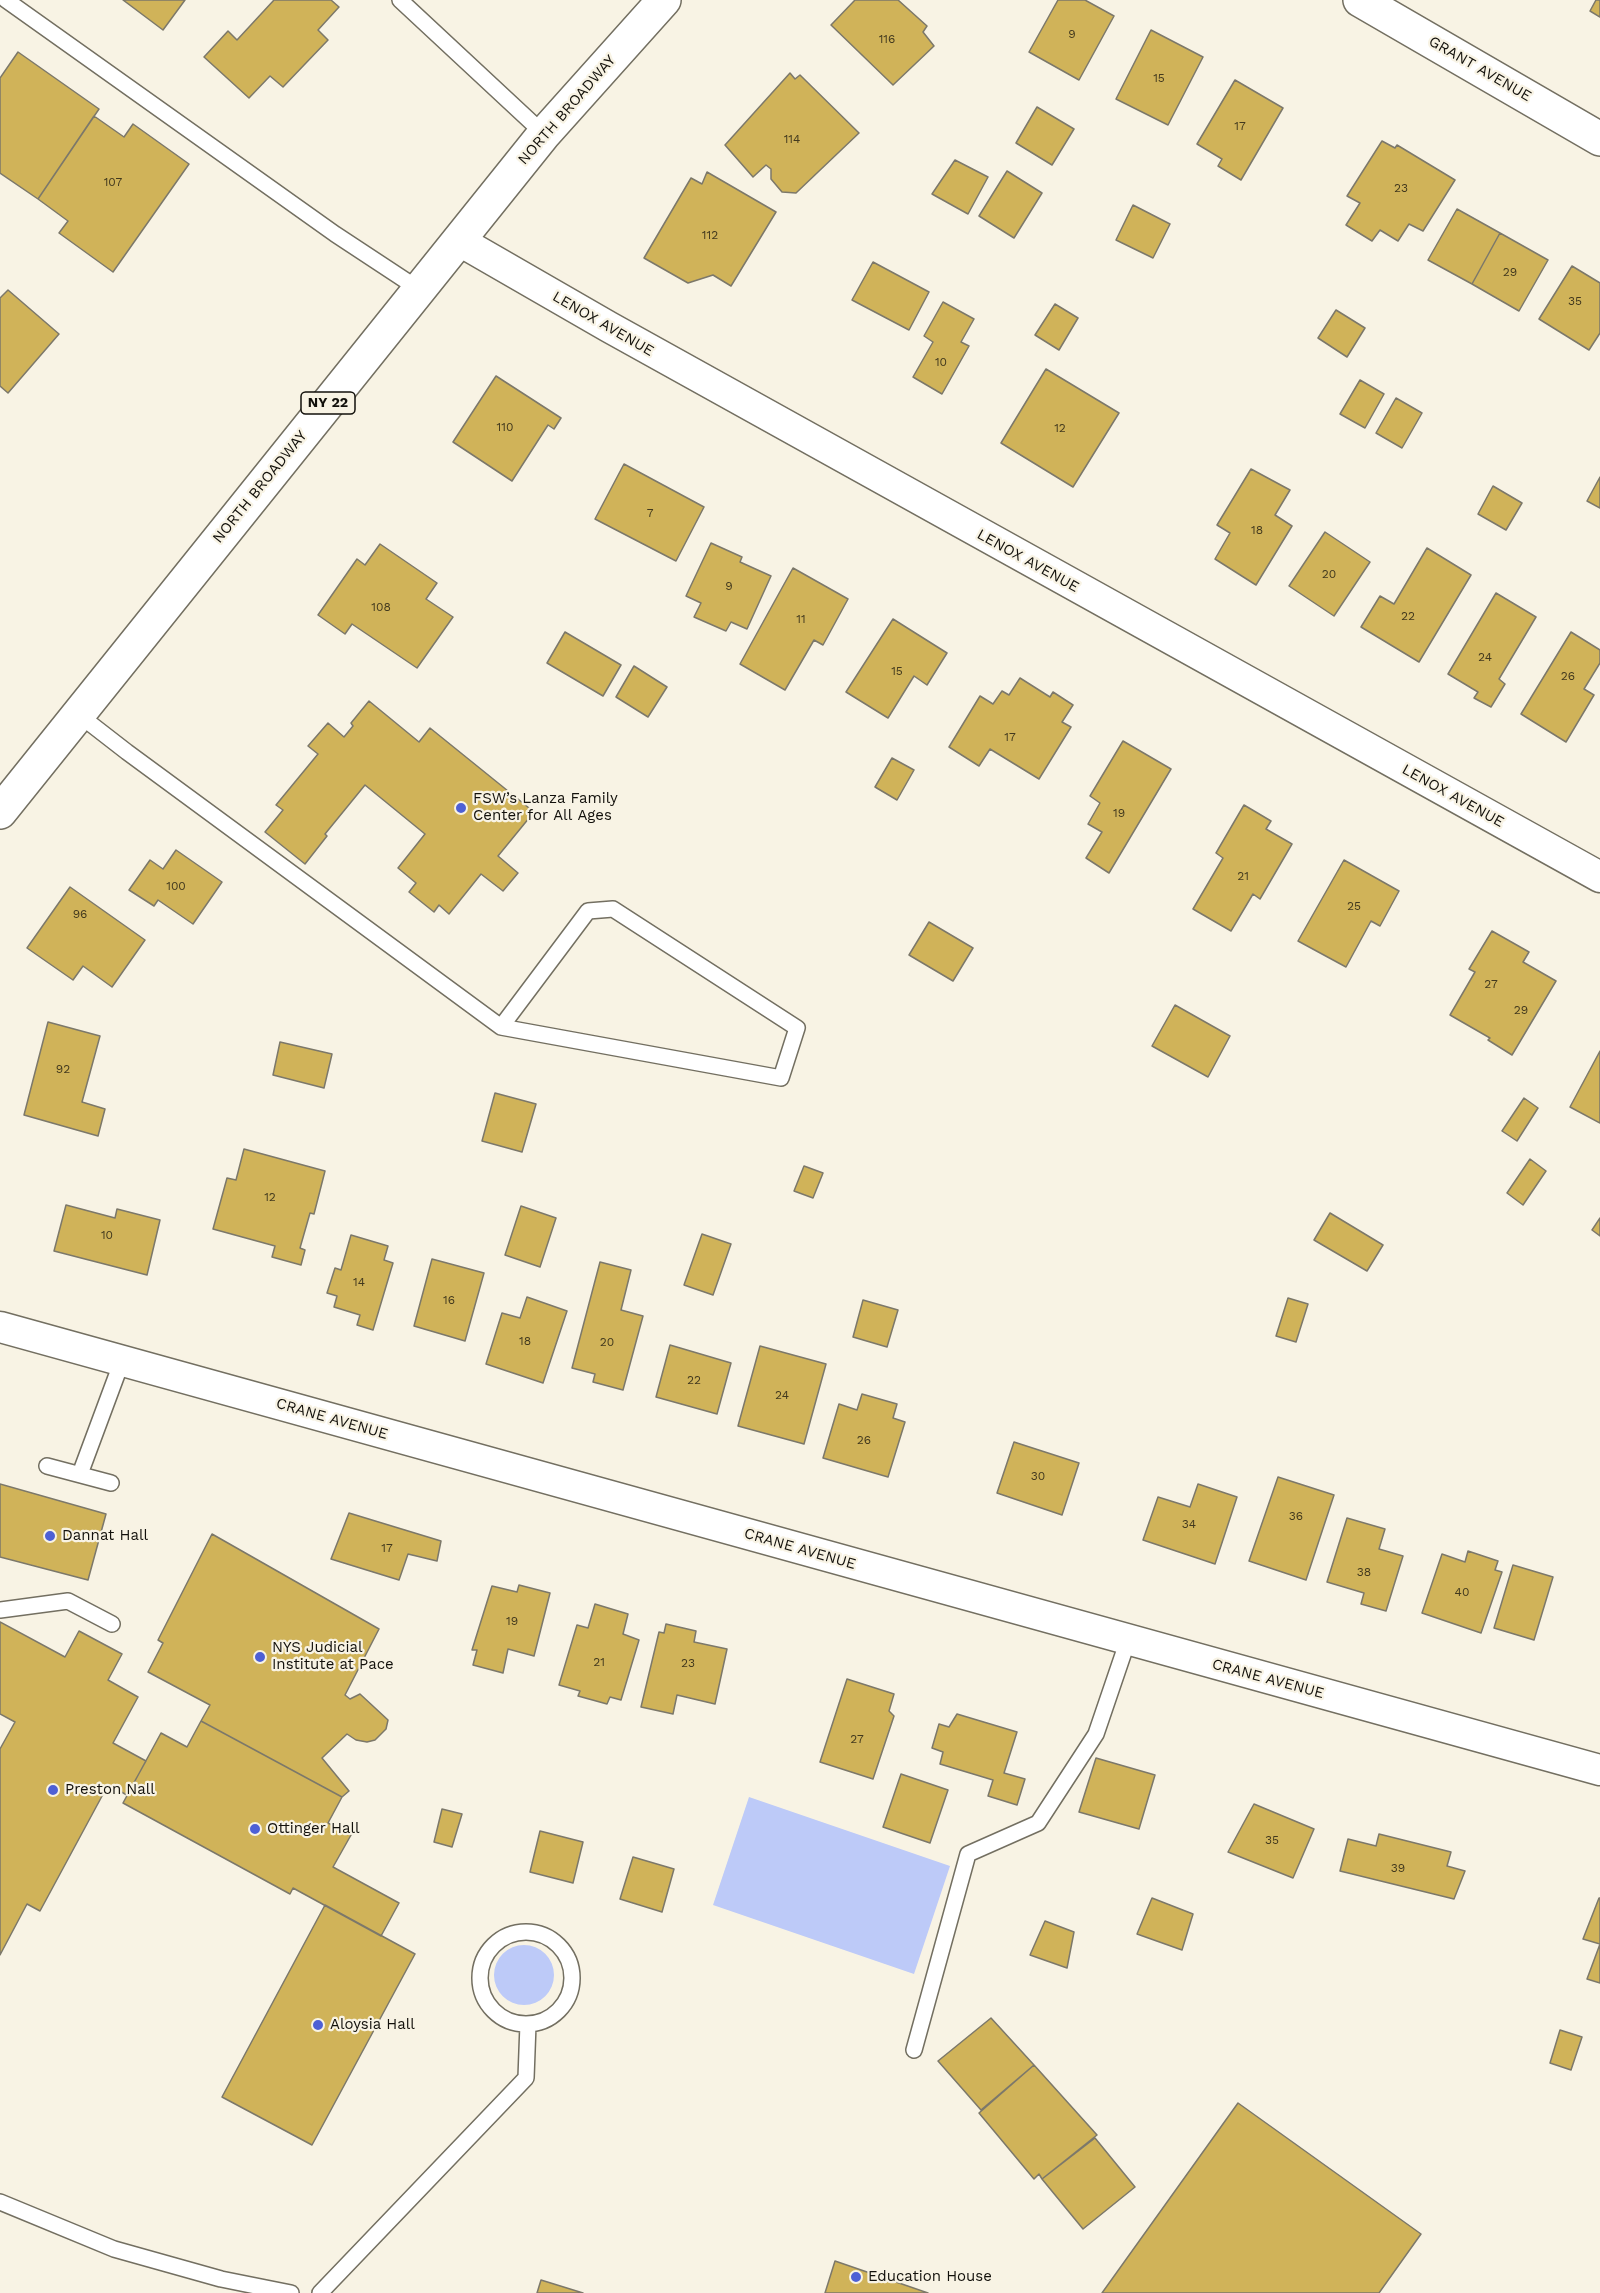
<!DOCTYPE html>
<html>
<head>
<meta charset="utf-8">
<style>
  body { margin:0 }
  canvas { display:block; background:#f8f3e4 }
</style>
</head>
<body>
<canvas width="1600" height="2293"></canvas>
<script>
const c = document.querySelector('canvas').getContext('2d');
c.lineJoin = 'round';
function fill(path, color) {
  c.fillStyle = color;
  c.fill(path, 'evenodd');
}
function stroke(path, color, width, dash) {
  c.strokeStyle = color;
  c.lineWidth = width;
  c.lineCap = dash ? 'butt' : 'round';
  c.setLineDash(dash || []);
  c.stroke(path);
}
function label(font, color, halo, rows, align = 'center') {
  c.font = font + ' "Work Sans",sans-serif';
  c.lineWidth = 4.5;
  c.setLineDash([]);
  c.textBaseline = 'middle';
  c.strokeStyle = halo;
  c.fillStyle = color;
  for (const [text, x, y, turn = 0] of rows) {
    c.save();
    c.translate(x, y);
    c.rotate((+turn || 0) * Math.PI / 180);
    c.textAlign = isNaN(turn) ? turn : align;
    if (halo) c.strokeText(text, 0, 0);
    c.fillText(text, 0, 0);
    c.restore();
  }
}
fill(new Path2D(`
  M749 1797 950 1866 914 1974 713 1905Z
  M494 1975a30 30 0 1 1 60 0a30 30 0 1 1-60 0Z`), '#bdcaf8');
const building = new Path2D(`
  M123 0H185L163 30Z
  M274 0H331L339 7 318 30 328 40 283 87 270 76 249 98 204 57 228 31 237 40Z
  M855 0H898L927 26 923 32 934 46 893 85 831 25Z
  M1058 0H1085L1114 16 1079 80 1029 52Z
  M1596 0H1600V17L1590 11Z
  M1151 30 1203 57 1168 125 1116 99Z
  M18 52 99 109 38 199 0 173V78Z
  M790 73 795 79 800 75 859 133 796 193 782 192 771 179V169L766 165 753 177 725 145Z
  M1235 80 1283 108 1241 180 1218 166 1222 159 1197 144Z
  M1037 107 1074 129 1052 165 1016 143Z
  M94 116 124 137 133 124 189 164 113 272 59 233 68 221 38 199Z
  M1382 141 1395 148 1397 145 1455 180 1423 231 1409 224 1398 241 1380 230 1372 241 1346 225 1360 203 1347 196Z
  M955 160 988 177 968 214 932 194Z
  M1007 171 1042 193 1014 238 979 216Z
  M707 172 776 212 731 286 713 275 688 283 644 258 691 178 702 184Z
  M1133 205 1170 224 1153 258 1116 240Z
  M1457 209 1500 233 1472 284 1428 260Z
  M1500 233 1548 260 1519 311 1472 284Z
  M873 262 929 292 909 330 852 300Z
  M1572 266 1600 283V333L1589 350 1539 319Z
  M8 290 59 334 8 393 0 386V298Z
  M943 302 974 319 961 342 969 346 942 394 913 377 933 342 924 336Z
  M1055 304 1078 318 1059 350 1035 335Z
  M1336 310 1365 328 1347 357 1318 338Z
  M1046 369 1119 413 1073 487 1001 443Z
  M496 376 561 418 554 429 548 425 512 481 453 442Z
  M1360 380 1384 394 1365 428 1340 414Z
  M1396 398 1422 413 1402 448 1376 433Z
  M624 464 704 507 676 561 595 519Z
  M1251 469 1290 490 1275 515 1292 526 1256 585 1215 559 1230 533 1217 525Z
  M1600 477V508L1587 501Z
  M1493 486 1522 503 1506 530 1478 514Z
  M1325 532 1370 562 1334 616 1289 586Z
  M711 543 742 557 740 562 771 576 747 629 731 622 726 631 694 617 701 603 686 596Z
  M380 544 437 583 426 599 453 617 417 668 352 624 345 634 318 615 357 559 365 565Z
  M1427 548 1471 575 1419 662 1361 627 1380 596 1394 604Z
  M793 568 848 599 823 645 814 640 785 690 740 664Z
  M1496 593 1536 617 1499 679 1505 684 1491 707 1474 698 1478 692 1448 674Z
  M893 619 947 653 927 685 914 676 888 718 846 692Z
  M565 632 621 665 603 696 547 663Z
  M1571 632 1600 650V663L1584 689 1594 695 1566 742 1521 714Z
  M634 666 667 687 648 717 616 697Z
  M1020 678 1050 697 1053 692 1073 705 1062 722 1071 727 1039 779 990 749 979 766 949 747 980 696 993 704 1002 691 1009 695Z
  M369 701 419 742 430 728 534 812 498 856 518 873 503 891 481 874 449 914 439 905 434 912 409 892 416 883 398 868 425 834 365 785 325 834 327 836 305 864 265 832 283 810 276 805 318 754 308 746 328 723 344 737 353 726 351 723Z
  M1123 741 1171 769 1109 873 1086 858 1102 832 1088 824 1100 803 1090 796Z
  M892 758 914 770 897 800 875 787Z
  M1244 805 1271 821 1266 829 1292 844 1260 899 1253 894 1231 931 1193 909 1223 858 1216 853Z
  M176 850 222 882 193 924 158 900 154 906 129 890 150 860 163 869Z
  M1344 860 1399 891 1380 926 1371 921 1346 967 1298 941Z
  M70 887 145 940 112 987 83 966 73 980 27 948Z
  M929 922 973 948 953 981 909 955Z
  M1492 931 1529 952 1523 962 1556 981 1512 1055 1488 1040 1490 1038 1450 1015 1475 972 1469 969Z
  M1175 1005 1230 1036 1208 1077 1152 1046Z
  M48 1022 100 1036 82 1102 105 1109 98 1136 24 1115Z
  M280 1042 332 1054 324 1088 273 1075Z
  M1600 1051V1123L1570 1107Z
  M495 1093 536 1104 522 1152 482 1141Z
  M1524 1098 1538 1108 1517 1141 1502 1131Z
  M244 1149 325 1171 314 1214 310 1213 300 1248 305 1250 301 1265 272 1257 275 1246 213 1229 227 1178 236 1180Z
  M1530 1159 1546 1171 1523 1205 1507 1193Z
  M804 1166 823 1173 813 1198 794 1191Z
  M66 1205 115 1218 117 1209 160 1220 147 1275 54 1251Z
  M521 1206 556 1218 540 1267 505 1255Z
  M1330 1213 1383 1245 1367 1271 1314 1240Z
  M1600 1218V1236L1592 1230Z
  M702 1234 731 1244 713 1295 684 1285Z
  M351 1235 388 1246 384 1260 393 1263 373 1330 357 1325 360 1315 334 1307 337 1296 327 1293 335 1268 341 1270Z
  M432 1259 484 1273 465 1341 414 1326Z
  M600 1262 631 1270 621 1310 643 1316 623 1390 593 1382 595 1374 572 1368Z
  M527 1297 567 1311 543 1383 486 1364 502 1313 520 1318Z
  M1288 1298 1308 1304 1296 1342 1276 1336Z
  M863 1300 898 1310 887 1347 853 1337Z
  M670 1345 731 1363 717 1414 656 1397Z
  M760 1346 826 1364 804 1444 738 1426Z
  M862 1394 897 1404 893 1418 905 1422 888 1477 823 1458 839 1404 857 1410Z
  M1014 1442 1079 1463 1062 1515 997 1493Z
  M1278 1477 1334 1495 1306 1580 1249 1561Z
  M0 1484 106 1514 88 1580 0 1557Z
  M1198 1484 1237 1497 1215 1564 1143 1540 1158 1497 1190 1507Z
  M349 1513 441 1541 437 1561 408 1554 399 1580 331 1559Z
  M1347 1518 1385 1529 1379 1549 1403 1556 1386 1611 1361 1604 1364 1593 1327 1582Z
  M212 1534 379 1629 345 1695 350 1699 360 1694 388 1720 386 1729 375 1740 367 1742 356 1740 347 1734 322 1758 349 1791 342 1797 201 1721 210 1705 148 1672 163 1643 158 1640Z
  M1468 1551 1498 1561 1495 1570 1502 1572 1481 1633 1422 1613 1442 1554 1465 1562Z
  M1513 1565 1553 1577 1534 1640 1494 1628Z
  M519 1585 550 1593 534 1656 508 1649 503 1673 473 1665 477 1650H472L492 1586 517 1592Z
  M595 1604 628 1614 623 1634 639 1640 621 1700 610 1697 607 1704 578 1696 580 1691 559 1685 577 1625 588 1628Z
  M0 1622 65 1657 79 1631 122 1654 108 1680 138 1697 113 1743 146 1761 127 1795 108 1785 40 1911 27 1904 0 1955V1749L15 1722 0 1714Z
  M666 1624 696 1631 694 1642 727 1649 715 1704 677 1695 673 1714 641 1707 659 1632 664 1633Z
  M847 1679 894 1694 889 1711 894 1716 873 1779 820 1762Z
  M957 1714 1017 1732 1004 1773 1025 1779 1017 1805 988 1796 993 1780 940 1764 943 1752 932 1748 939 1724 949 1727Z
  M201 1721 342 1797 328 1823 351 1835 333 1867 399 1903 381 1936 293 1888 290 1894 123 1803 161 1733 187 1747Z
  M1096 1758 1155 1775 1139 1829 1079 1812Z
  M901 1774 948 1790 930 1843 883 1827Z
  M1254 1804 1314 1829 1293 1878 1228 1852Z
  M442 1809 462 1814 452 1847 434 1842Z
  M540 1831 583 1842 573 1883 530 1872Z
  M1379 1834 1451 1852 1447 1866 1465 1871 1454 1899 1340 1871 1348 1839 1376 1846Z
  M633 1857 674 1869 662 1912 620 1899Z
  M1152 1898 1193 1914 1182 1950 1137 1934Z
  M1599 1898H1600V1983L1587 1979 1600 1944 1583 1939Z
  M325 1905 415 1954 312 2145 222 2097Z
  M1045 1921 1074 1932 1067 1968 1030 1955Z
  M991 2018 1034 2065 981 2110 938 2061Z
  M1560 2030 1582 2037 1571 2070 1550 2063Z
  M1034 2065 1097 2135 1042 2179 1039 2174 1034 2179 979 2113Z
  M1238 2103 1421 2234 1379 2293H1102Z
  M1095 2138 1135 2187 1083 2229 1042 2179Z
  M835 2261 928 2293H825Z
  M541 2280 583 2293H537Z`);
fill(building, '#d0b359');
stroke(building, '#7c786a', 1.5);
const service = new Path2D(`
  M6 0 335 234 420 290
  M400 0 544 134
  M78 714 127 752 501 1027 781 1078 797 1028 613 909 588 911 501 1027
  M47 1466 111 1483
  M80 1474 122 1361
  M0 1610 68 1601 112 1624
  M480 1978a46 46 0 1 1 92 0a46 46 0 1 1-92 0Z
  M914 2050 968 1854 1038 1823 1096 1734 1128 1640
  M0 2202 114 2249 221 2279 291 2293
  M320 2293 526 2078 528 2024`);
const minor = new Path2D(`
  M458 240 609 327 1600 877
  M0 1327 1600 1770`);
const tertiary = new Path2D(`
  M1360 0 1600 139`);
const primary = new Path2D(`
  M0 812 544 134 664 0`);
stroke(service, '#736f61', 18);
stroke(minor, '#736f61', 33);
stroke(tertiary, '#736f61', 36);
stroke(primary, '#736f61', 36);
stroke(service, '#fff', 15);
stroke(minor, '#fff', 30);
stroke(tertiary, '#fff', 33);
stroke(primary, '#fff', 33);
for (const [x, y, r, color] of [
  [461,808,6,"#4e60d5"],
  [50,1536,6,"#4e60d5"],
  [260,1657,6,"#4e60d5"],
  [53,1790,6,"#4e60d5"],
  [255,1829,6,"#4e60d5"],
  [318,2025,6,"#4e60d5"],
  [856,2277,6,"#4e60d5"]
]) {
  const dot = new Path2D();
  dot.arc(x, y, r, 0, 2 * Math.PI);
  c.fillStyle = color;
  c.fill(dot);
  stroke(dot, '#f8f3e4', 2);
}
label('12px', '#42391e', null, [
  ["9",1072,34],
  ["116",887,39],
  ["15",1159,78],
  ["17",1240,126],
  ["114",792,139],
  ["107",113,182],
  ["23",1401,188],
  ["112",710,235],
  ["29",1510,272],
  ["35",1575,301],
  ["10",941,362],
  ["110",505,427],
  ["12",1060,428],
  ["7",650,513],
  ["18",1257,530],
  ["20",1329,574],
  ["9",729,586],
  ["108",381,607],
  ["22",1408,616],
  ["11",801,619],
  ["24",1485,657],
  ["15",897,671],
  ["26",1568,676],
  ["17",1010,737],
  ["19",1119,813],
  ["21",1243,876],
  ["100",176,886],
  ["25",1354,906],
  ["96",80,914],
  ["27",1491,984],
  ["29",1521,1010],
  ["92",63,1069],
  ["12",270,1197],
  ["10",107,1235],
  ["14",359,1282],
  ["16",449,1300],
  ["18",525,1341],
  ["20",607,1342],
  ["22",694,1380],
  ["24",782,1395],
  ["26",864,1440],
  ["30",1038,1476],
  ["36",1296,1516],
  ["34",1189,1524],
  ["17",387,1548],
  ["38",1364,1572],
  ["40",1462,1592],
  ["19",512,1621],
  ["21",599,1662],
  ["23",688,1663],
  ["27",857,1739],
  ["35",1272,1840],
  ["39",1398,1868]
]);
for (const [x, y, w] of [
  [328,403,54]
]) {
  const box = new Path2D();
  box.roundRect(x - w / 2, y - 11, w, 22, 4.5);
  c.fillStyle = '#f8f3e4';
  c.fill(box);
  stroke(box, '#12100b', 1.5);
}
label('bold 14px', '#12100b', null, [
  ["NY 22",328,403]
]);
label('15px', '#12100b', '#f8f3e4', [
  ["GRANT AVENUE",1480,69,30],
  ["NORTH BROADWAY",567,110,-49],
  ["LENOX AVENUE",603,324,30],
  ["NORTH BROADWAY",260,487,-51],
  ["LENOX AVENUE",1028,561,29],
  ["LENOX AVENUE",1453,796,29],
  ["CRANE AVENUE",332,1419,16],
  ["CRANE AVENUE",800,1549,16],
  ["CRANE AVENUE",1268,1679,15]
]);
label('15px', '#12100b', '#f8f3e4', [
  ["FSW’s Lanza Family",473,799],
  ["Center for All Ages",473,816],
  ["Dannat Hall",62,1536],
  ["NYS Judicial",272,1648],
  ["Institute at Pace",272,1665],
  ["Preston Nall",65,1790],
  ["Ottinger Hall",267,1829],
  ["Aloysia Hall",330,2025],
  ["Education House",868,2277]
], 'left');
</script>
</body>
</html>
